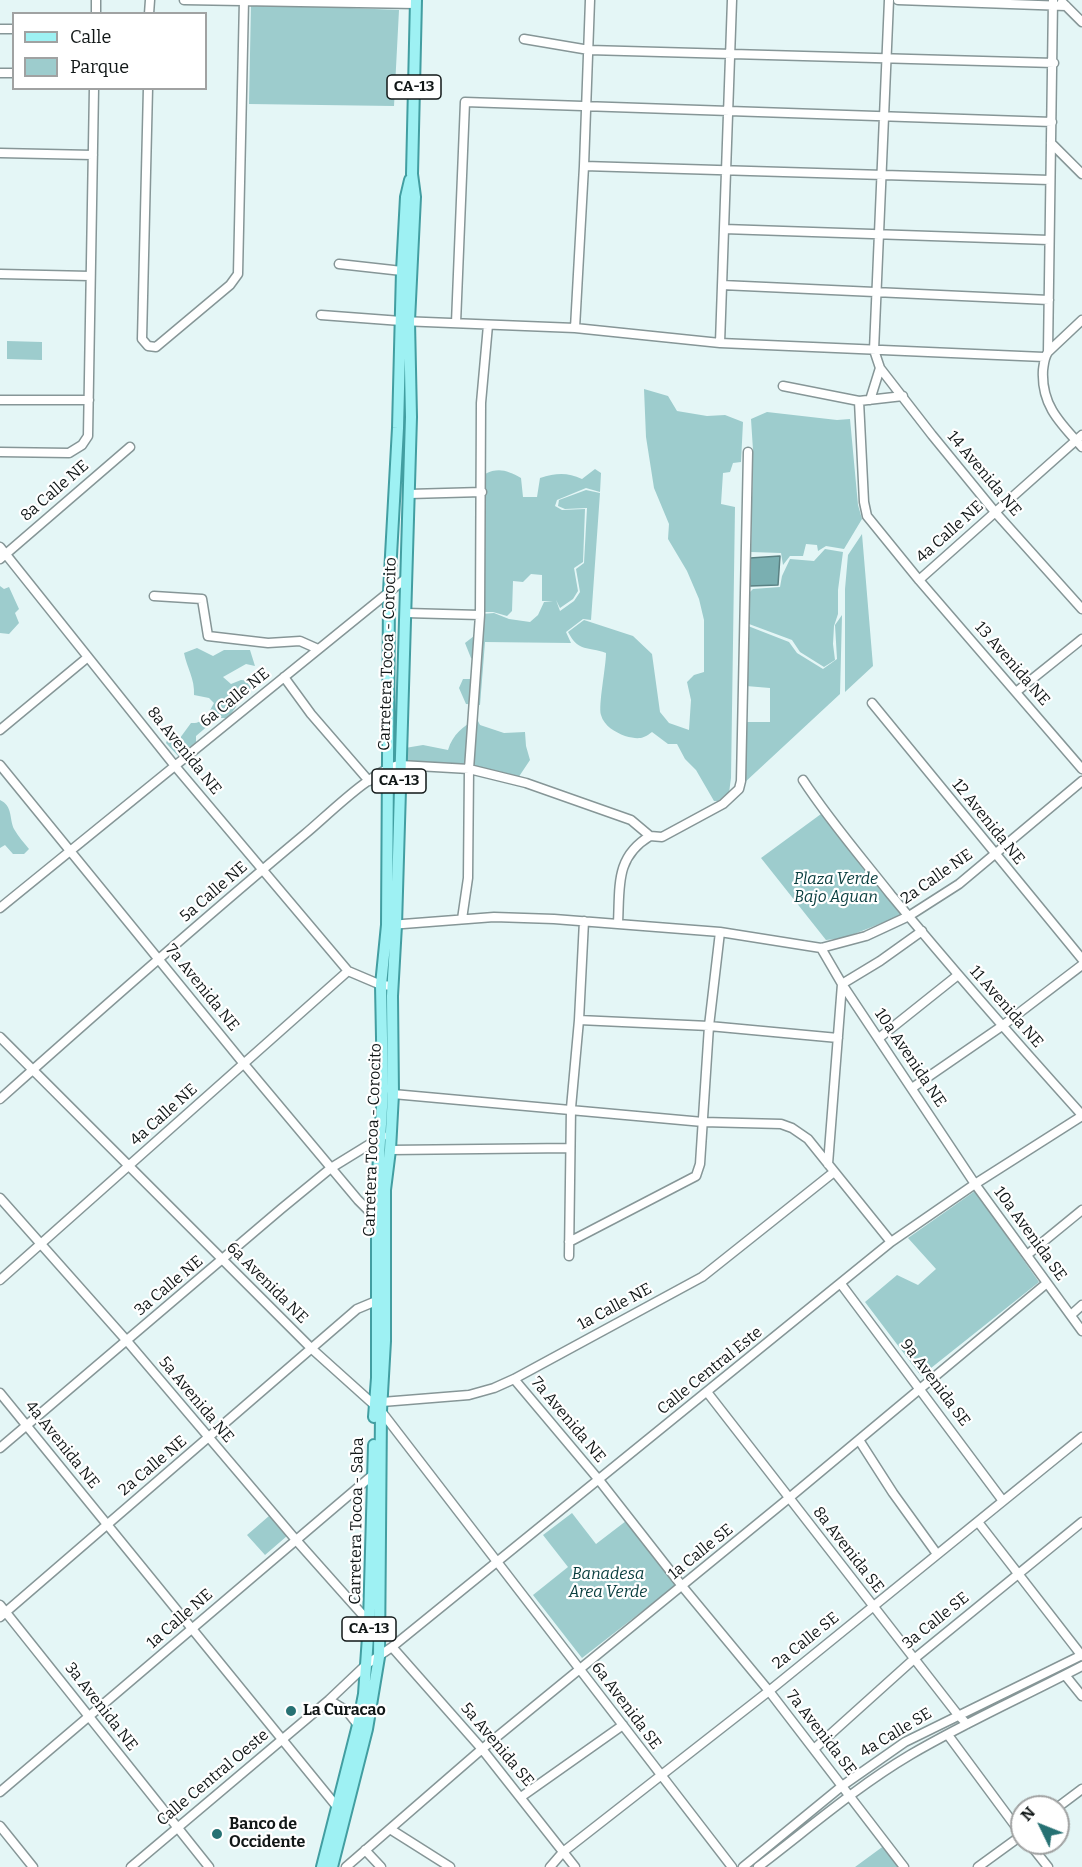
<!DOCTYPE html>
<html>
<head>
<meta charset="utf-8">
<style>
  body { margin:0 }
  #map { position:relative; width:1082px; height:1867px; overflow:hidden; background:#e4f6f6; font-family:Bitter,serif }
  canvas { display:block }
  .legend { position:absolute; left:12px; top:12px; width:195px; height:78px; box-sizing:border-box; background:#fff; border:2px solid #a0a2a2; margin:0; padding:8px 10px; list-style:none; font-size:18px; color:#111717 }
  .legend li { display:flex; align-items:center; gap:12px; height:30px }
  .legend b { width:30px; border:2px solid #a0a2a2 }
  .north { position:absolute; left:1010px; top:1795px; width:60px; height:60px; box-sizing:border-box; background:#fff; border:2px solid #a0a2a2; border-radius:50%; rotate:313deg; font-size:16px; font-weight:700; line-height:24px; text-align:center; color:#111717 }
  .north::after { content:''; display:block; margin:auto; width:21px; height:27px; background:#267173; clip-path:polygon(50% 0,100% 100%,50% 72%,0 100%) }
</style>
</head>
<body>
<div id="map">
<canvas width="1082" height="1867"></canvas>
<ul class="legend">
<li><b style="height:8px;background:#9ef1f3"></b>Calle</li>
<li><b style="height:16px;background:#9dcccd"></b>Parque</li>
</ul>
<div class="north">N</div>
</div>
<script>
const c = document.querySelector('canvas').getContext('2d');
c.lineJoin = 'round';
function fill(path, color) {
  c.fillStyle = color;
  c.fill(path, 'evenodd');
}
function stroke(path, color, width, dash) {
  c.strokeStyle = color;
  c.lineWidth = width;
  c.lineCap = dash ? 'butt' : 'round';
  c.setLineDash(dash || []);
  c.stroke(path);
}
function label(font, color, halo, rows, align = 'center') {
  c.font = font + ' Bitter,serif';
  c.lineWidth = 4.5;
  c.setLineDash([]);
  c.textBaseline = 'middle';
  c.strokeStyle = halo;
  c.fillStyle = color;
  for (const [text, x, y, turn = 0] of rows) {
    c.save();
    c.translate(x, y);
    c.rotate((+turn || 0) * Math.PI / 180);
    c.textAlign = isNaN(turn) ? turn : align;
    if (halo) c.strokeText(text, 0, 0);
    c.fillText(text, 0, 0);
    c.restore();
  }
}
fill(new Path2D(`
  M251 4 399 10 394 106 249 104Z
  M7 341 42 342V360L7 359Z
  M644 389 668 396 677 411 707 416 725 415 743 422 741 462 733 463 730 472 723 473 721 504 735 507 731 778 729 793 718 801H714L696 770 685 759 677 744H668L652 732C642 740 637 739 625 736 615 732 604 726 601 715 598 706 606 667 606 653 588 646 579 653 568 632L584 620 633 636 652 654 660 712 669 723 689 730 691 700 687 682 694 675 704 672V620L699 599 687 571 668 539 669 524 654 488 646 437Z
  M767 412 837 420 850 419 858 505 862 519 844 549 826 546 818 551 817 545 806 544 803 556H790L783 565 781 553 751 552 753 450 751 419Z
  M595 469 601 473 600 492 586 488 557 500 555 506 562 510 585 509 583 562 574 568 578 591 573 599 560 608 556 600 560 611 574 601 580 592 576 569 584 563 587 508 565 509 558 506 559 500 586 490 600 493 591 620 583 619 566 632 571 643 485 642 480 705 466 704 459 688 463 679H474L476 661 471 658 465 643 474 636V626L482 614 494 613 509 619 530 622 538 615 544 602 553 601H542V575L531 574 523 582 513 581 512 611 507 616 493 612H482L485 474C499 467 508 471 521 478L523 497H537L540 478C556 473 567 472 582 479Z
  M862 534 873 666 845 692V589L848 555Z
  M825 549 843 552 838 590V614L834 626 833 644 835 660 824 667 800 652 792 640 749 624V593L753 589 780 587 782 576 790 559 814 561Z
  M0 586 4 589 9 587 19 609 15 613 19 623 9 634 0 633Z
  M842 615 840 694 743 784 746 722H770V688L746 686 748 626 789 642 797 653 823 669 837 659 835 625Z
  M197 648 213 656 224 650H250L255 666 246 664 223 677 231 684 241 680 251 681 250 692 239 695 236 707 228 718H217L196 736V742L179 757 166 743 170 732 180 738 191 723C204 724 208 714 214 703L209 698 194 695C195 679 187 668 184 653Z
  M477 719 480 725 504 733 525 732 526 746 530 760 518 778 402 761 405 748 423 745 448 750C453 734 463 726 477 719Z
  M0 800C13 806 9 818 14 829 18 836 24 843 29 849L24 854H13L5 845 0 848Z
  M821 814 907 913 844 938 826 940 761 858Z
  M975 1191 1039 1282 921 1376 865 1302 897 1275 918 1285 936 1269 908 1238Z
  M572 1513 596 1544 626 1521 676 1585 582 1658 533 1595 568 1567 543 1535Z
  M269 1516 287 1536 265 1555 247 1535Z
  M885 1845 900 1867H855Z`), '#9dcccd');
const water = new Path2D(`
  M780 556 778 585 750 586V558Z`);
fill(water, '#7aafb1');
stroke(water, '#5a8183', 1.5);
const minor = new Path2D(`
  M184 0 416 4
  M889 0 874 350 880 368 932 435 995 512 1082 609
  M898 0 1066 6
  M1053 0 1048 352C1044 358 1044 363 1043 370 1041 405 1060 423 1082 447
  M1062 2 1082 22
  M96 14V0
  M149 14 150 0
  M0 29H14
  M524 39 589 50 1054 63
  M0 73H14
  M148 88 142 339 148 346 156 347 230 285 238 274 244 0
  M1051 143 1082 174
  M0 153 93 155
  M584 166 1050 180
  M724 229 1049 240
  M339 264 402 271
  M0 274 90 276
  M722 285 1049 300
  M321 315 401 321 575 328 720 343 1044 357
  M456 323 465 102 1052 122
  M575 328 584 166 590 0
  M720 343 732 0
  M1048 352 1082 320
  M783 386 859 401 903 396
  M0 400H89
  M870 400 880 368
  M859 401 864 502 867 516 919 580 1082 769
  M0 452 69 453 82 445 88 436 94 88
  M409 494 482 492
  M0 547 175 766 348 971 381 985 393 986
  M0 559 130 447
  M919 580 1082 435
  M154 596 202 599 208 636 268 643 300 641 318 649
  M406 613 480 615
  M284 677 311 714 369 781
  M1016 692 1082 639
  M872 703 1082 959
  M0 730 88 657
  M0 765 244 1064 358 1200 379 1221
  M803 780C829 820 861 857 891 895 953 970 1017 1043 1082 1115
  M0 908 405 579
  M462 919 468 878 469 769 480 615 481 403 488 325
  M618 923C620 886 615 857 650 836
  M390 925 494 917 554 919 720 932 821 948 866 936 909 916 959 884 1082 781
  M821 948 842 984 975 1184 1082 1331
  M579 1020 709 1026 838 1038
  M0 1037 312 1349 381 1411 732 1867
  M879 1038 958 975
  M912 1088 1002 1026 1082 965
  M393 1094 703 1122 781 1124 792 1128 808 1139 891 1242
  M0 1099C101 1009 202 920 305 834 327 816 373 769 400 765L469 769 526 783 631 820 650 836 662 837 723 804 739 789 741 781 748 452
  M390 1150 570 1148
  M828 1164 842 984 880 961 922 931
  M0 1198 127 1341 296 1540 369 1622
  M569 1242 696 1176 700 1164 709 1026 720 932
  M1027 1255 1082 1210
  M569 1256 571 1108 579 1020 584 921
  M0 1280 348 971
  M841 1284 1003 1501
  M1071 1315 1082 1305
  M514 1379 599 1480 682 1586 769 1691 904 1867
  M707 1392 958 1715 967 1724
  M0 1393 338 1808
  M382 1402 469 1395 494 1388 514 1379 702 1277 834 1172
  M859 1440 893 1493 937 1554
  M0 1448 281 1209 331 1168 383 1136
  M978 1522 1082 1656
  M0 1605 209 1867
  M0 1617 357 1309 381 1299
  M392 1647 482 1749 575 1867
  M1065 1675 1082 1696
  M329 1700 347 1711 358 1725
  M948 1735 1022 1835
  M814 1749 914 1659 1082 1522
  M0 1792 375 1473
  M521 1797 623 1725
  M1058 1807 1082 1789
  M0 1826 33 1867
  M390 1829 450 1867
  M1029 1843 1048 1867
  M365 1850 381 1867
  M131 1867 329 1700 367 1664 392 1647 891 1242 975 1184 1082 1116
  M346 1867 482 1749 789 1498 1047 1283
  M550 1867 563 1852 769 1691 1082 1437
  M743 1867 842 1786 905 1742 1082 1655
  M758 1867C808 1829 856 1787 910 1755 966 1722 1025 1696 1082 1666
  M978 1867 1022 1835`);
const major = new Path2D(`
  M374 1417 377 1378V1190L383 1091 381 985 387 925 389 592 398 428 402 271 406 197 410 180
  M322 1867 358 1725 364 1694 369 1622 374 1445
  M332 1867 367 1729 379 1657 381 1411 385 1341V1190L390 1150 393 1094 392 996 396 925 411 417 409 321 415 197 412 174 416 0`);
stroke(minor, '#869697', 11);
stroke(major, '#429ea1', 14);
stroke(minor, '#fff', 8);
stroke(major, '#9ef1f3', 10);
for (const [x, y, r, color] of [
  [291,1711,6,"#267173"],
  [217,1834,6,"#267173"]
]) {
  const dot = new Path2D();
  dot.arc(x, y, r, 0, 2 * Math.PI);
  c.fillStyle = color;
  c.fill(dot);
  stroke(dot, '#fff', 2);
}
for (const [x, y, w] of [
  [414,87,54],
  [399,781,54],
  [369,1629,54]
]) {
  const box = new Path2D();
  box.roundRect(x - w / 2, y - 12, w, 24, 4.5);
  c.fillStyle = '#fff';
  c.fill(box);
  stroke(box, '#111717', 1.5);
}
label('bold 15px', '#111717', null, [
  ["CA-13",414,87],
  ["CA-13",399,781],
  ["CA-13",369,1629]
]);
label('16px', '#111717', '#fff', [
  ["14 Avenida NE",984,474,50],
  ["8a Calle NE",55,491,-41],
  ["4a Calle NE",950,532,-42],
  ["Carretera Tocoa - Corocito",388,654,-88],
  ["13 Avenida NE",1012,664,49],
  ["6a Calle NE",235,698,-39],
  ["8a Avenida NE",184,751,51],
  ["12 Avenida NE",988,822,51],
  ["2a Calle NE",937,877,-35],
  ["5a Calle NE",214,892,-41],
  ["7a Avenida NE",202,988,51],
  ["11 Avenida NE",1006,1007,49],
  ["10a Avenida NE",910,1058,56],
  ["4a Calle NE",164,1115,-42],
  ["Carretera Tocoa - Corocito",373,1140,-88],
  ["10a Avenida SE",1030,1234,54],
  ["6a Avenida NE",267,1283,45],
  ["3a Calle NE",169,1286,-40],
  ["1a Calle NE",615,1307,-28],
  ["Calle Central Este",710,1371,-39],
  ["9a Avenida SE",935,1383,53],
  ["5a Avenida NE",196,1400,50],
  ["7a Avenida NE",568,1420,50],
  ["4a Avenida NE",62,1445,51],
  ["2a Calle NE",153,1466,-40],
  ["Carretera Tocoa - Saba",357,1521,-89],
  ["8a Avenida SE",848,1550,52],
  ["1a Calle SE",701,1552,-39],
  ["1a Calle NE",180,1619,-41],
  ["3a Calle SE",936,1621,-39],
  ["2a Calle SE",806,1641,-39],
  ["6a Avenida SE",626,1706,53],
  ["3a Avenida NE",101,1707,52],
  ["7a Avenida SE",821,1733,52],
  ["4a Calle SE",896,1733,-31],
  ["5a Avenida SE",497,1745,50],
  ["Calle Central Oeste",213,1778,-40]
]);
label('italic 16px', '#083d3e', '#fff', [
  ["Plaza Verde",836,880],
  ["Bajo Aguan",836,898],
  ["Banadesa",608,1575],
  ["Area Verde",608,1593]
]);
label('bold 16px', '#111717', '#fff', [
  ["La Curacao",303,1711],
  ["Banco de",229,1825],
  ["Occidente",229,1843]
], 'left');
</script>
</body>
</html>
